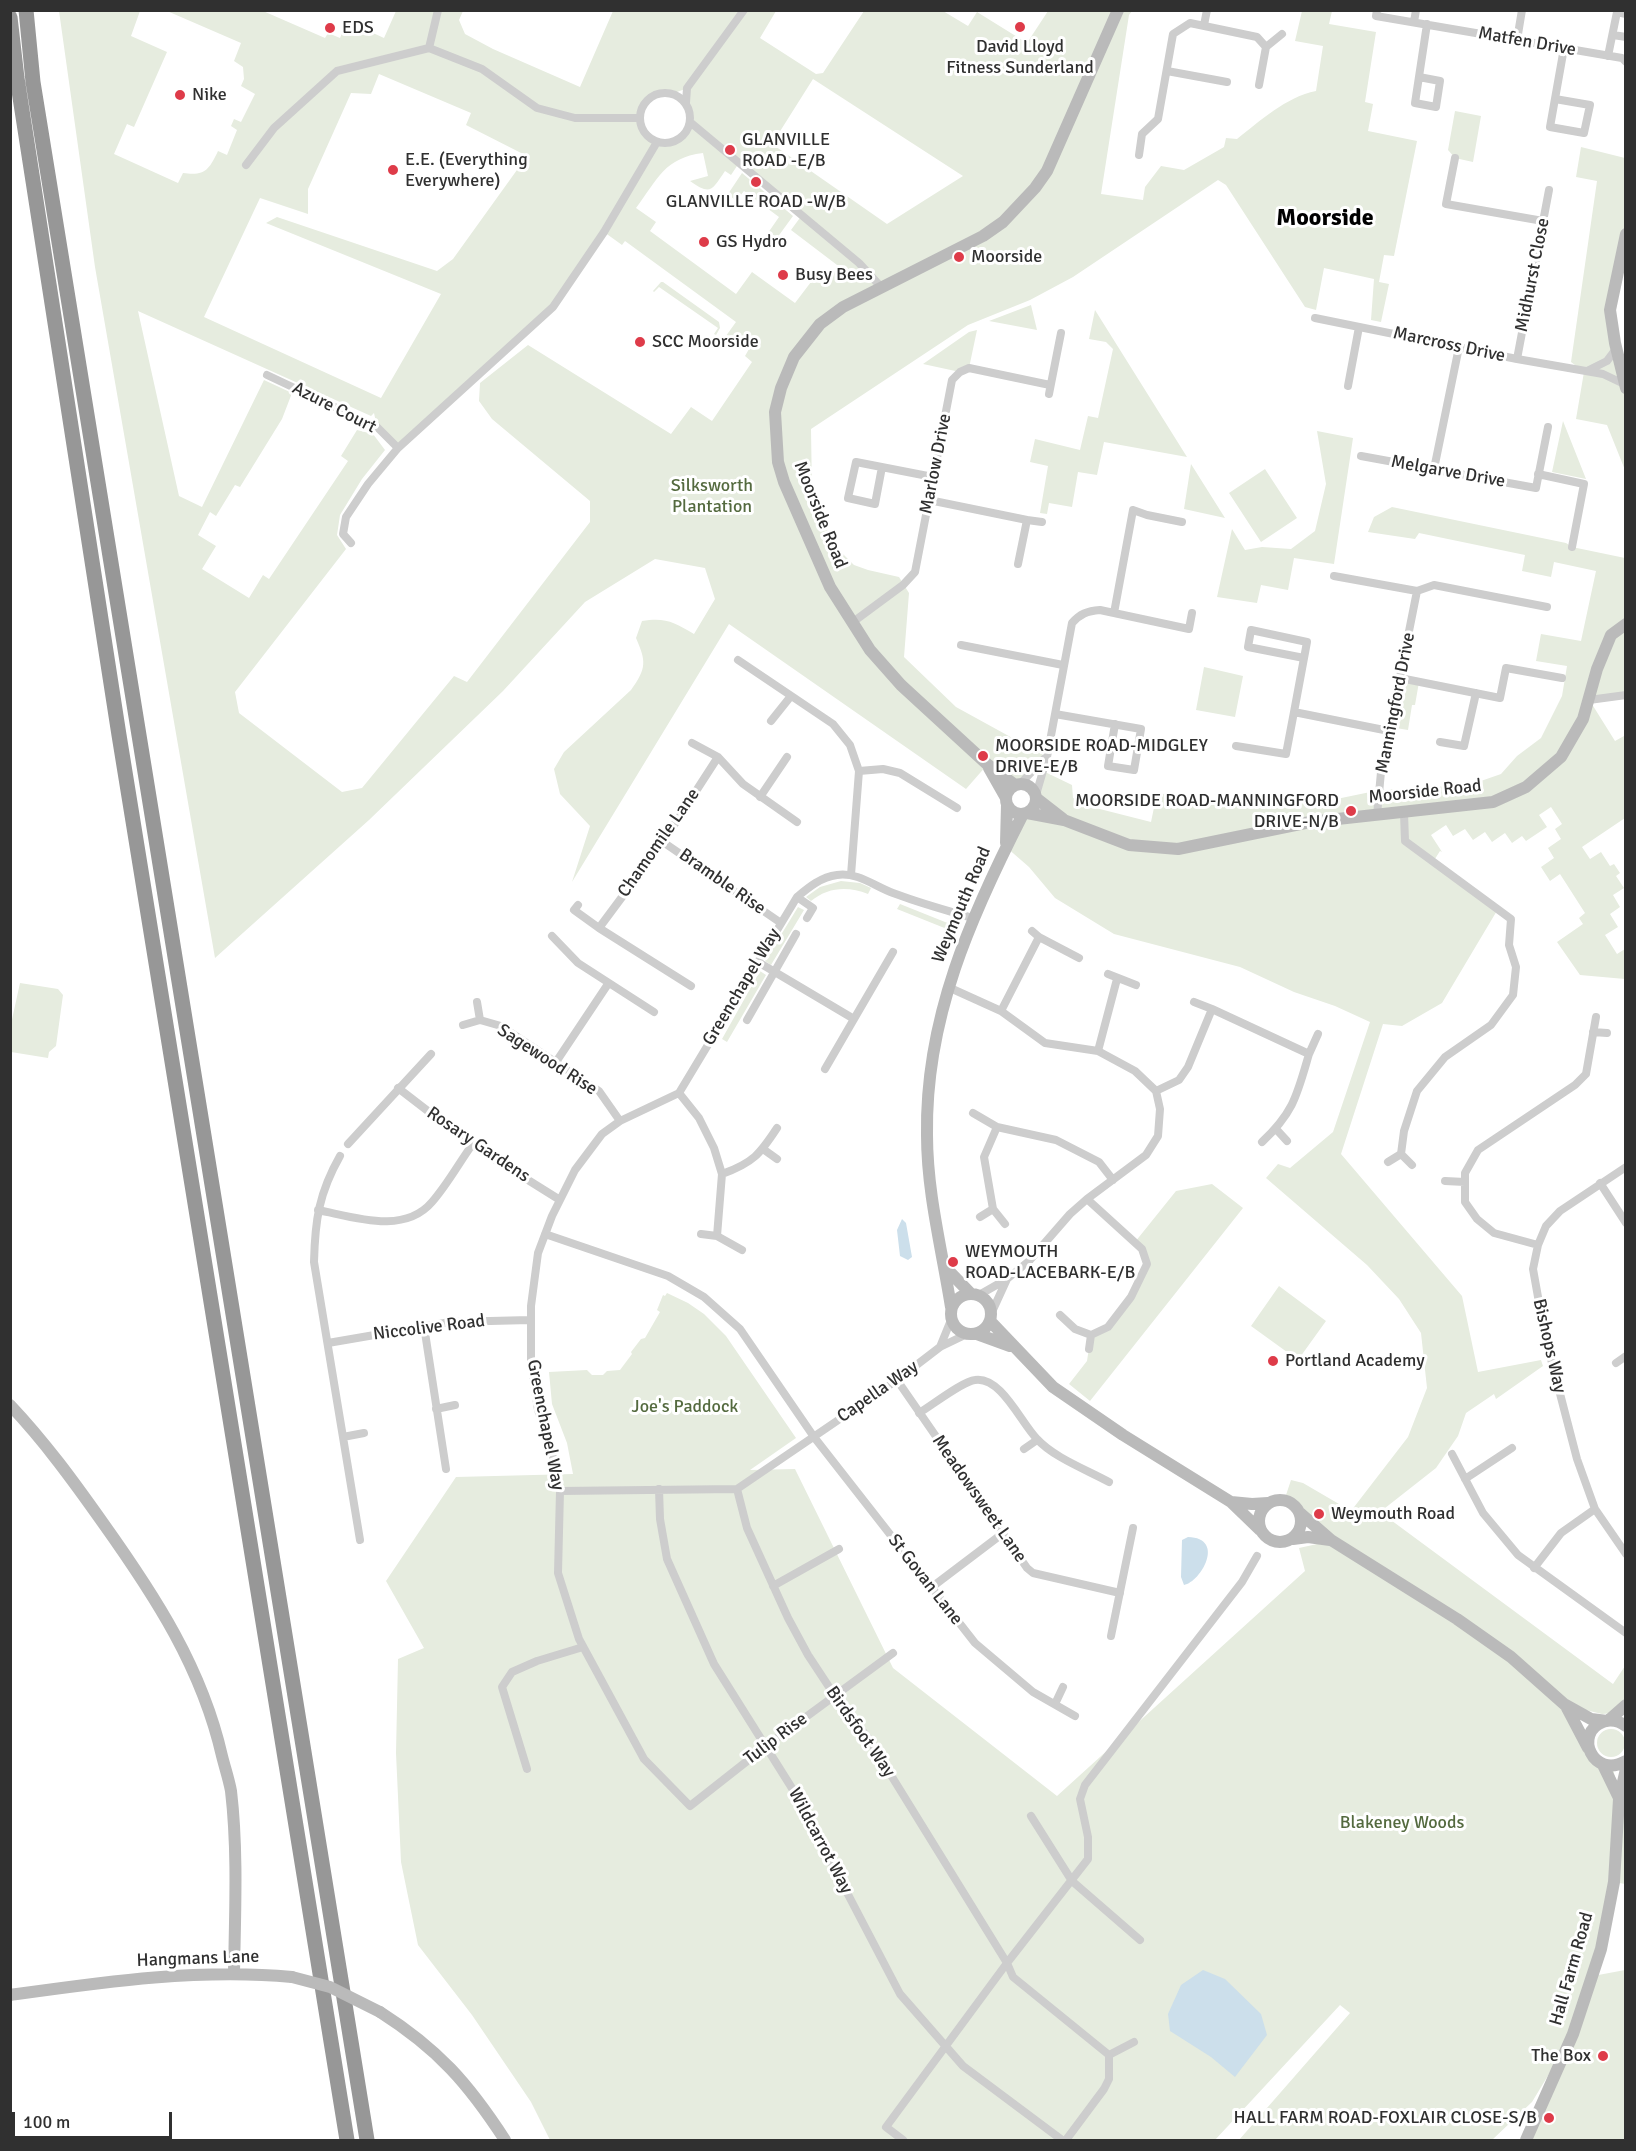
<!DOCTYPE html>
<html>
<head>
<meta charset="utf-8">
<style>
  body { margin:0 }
  #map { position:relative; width:1636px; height:2151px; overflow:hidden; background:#fff; font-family:Signika,sans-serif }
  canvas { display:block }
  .frame { position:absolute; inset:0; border:12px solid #303030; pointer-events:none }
  .scale { position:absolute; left:12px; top:2112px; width:160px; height:27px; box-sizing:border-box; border:3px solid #303030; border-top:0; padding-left:8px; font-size:18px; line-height:21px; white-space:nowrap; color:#303030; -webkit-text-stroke:4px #fff; paint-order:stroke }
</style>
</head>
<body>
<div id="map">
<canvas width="1636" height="2151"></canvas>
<div class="frame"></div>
<div class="scale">100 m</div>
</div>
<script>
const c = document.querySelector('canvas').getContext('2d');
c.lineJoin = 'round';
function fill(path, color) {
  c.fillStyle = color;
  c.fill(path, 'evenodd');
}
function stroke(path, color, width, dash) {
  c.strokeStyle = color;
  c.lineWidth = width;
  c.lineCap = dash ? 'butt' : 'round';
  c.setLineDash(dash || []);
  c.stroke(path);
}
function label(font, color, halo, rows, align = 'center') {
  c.font = font + ' Signika,sans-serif';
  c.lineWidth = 6;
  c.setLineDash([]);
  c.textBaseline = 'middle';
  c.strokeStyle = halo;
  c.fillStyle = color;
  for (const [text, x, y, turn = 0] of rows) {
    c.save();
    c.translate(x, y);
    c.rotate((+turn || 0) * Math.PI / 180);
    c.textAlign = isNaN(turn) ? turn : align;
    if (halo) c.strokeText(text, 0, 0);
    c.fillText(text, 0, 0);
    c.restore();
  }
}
fill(new Path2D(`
  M59 11H140L131 36 167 52 134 127 127 124 114 154 178 183 183 173C205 176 209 170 218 151L227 155 237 130 231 126 234 119 241 122 255 94 241 86 244 79 243 67 234 61 241 43 167 11H263L325 38 328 33 340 38 347 21 384 38 396 11H463L459 20 465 34 493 49 580 87 613 11H776L760 38 816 74 823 73 864 11H943L968 26 977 12 1027 43 1048 11H1132L1129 15 1101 194 1143 200 1145 187 1161 166 1184 170 1224 147 1226 138 1237 139C1260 121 1286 97 1316 91L1323 46 1295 41 1302 11H1332L1329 24 1376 32 1365 102 1373 104 1368 131 1417 141 1394 256 1384 255 1379 282 1389 284 1381 322 1371 320 1374 279 1324 268 1316 310 1305 307 1226 185 1218 180 1073 277 1030 300 968 325 811 429 812 494 823 523 841 552 854 565 868 570 899 577 909 593 904 657 956 707 1047 757 1021 783 987 765 966 789 729 624 572 882 590 826 560 794 554 769 564 752 631 690C647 668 646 661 636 638L642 621C665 617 674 622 694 634L715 599 705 568 655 559 585 602 503 691 369 820 215 958 95 267ZM379 74 471 113 466 125 527 156 453 259 437 271 277 217 266 223 441 294 381 398 204 317 260 198 308 214V189L351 93 371 94ZM813 79 963 176 887 224 772 144ZM687 88C686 92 685 98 686 102 687 111 692 116 689 125 681 152 650 145 640 123L643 105C652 94 658 94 671 93 676 93 682 90 687 88ZM703 153 708 176 690 181C711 196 712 190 725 171L731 175 739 163 802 215 791 230 841 268 817 280 814 278 795 303 752 272 736 294 650 231 656 222 636 208C658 179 664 158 703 153ZM604 232 622 245 625 241 736 322 723 340 725 342 730 336 749 349 745 356 752 362 712 421 691 407 671 434 528 345 480 383 479 401 492 419 590 501V522L467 682 454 676 362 788 342 792 239 713 235 692 346 549 337 535 340 515 362 479 385 450 373 434 357 430 341 456 348 461 269 579 263 575 249 598 202 569 216 546 198 535 210 512 216 516 235 485 240 487 282 419 292 393 264 380 202 507 179 496 138 311 371 416 374 413 377 427 398 448 553 307Z
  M1455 111 1481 116 1473 162 1455 158 1448 150Z
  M1581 147 1625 158V234L1610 311 1625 388V470L1607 425 1576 419 1584 372 1571 362 1597 181 1576 177Z
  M742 173 793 216 769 249 761 243 779 217 744 191 736 201 728 194Z
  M661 282H663L719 322 720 328 716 335 714 334 718 328 659 287 654 292 653 291Z
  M1031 305 1037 330 989 321Z
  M1095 310 1187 457 1104 442 1097 475 1078 472 1072 507 1049 503 1047 514 1040 513 1048 466 1030 462 1035 439 1080 450 1088 416 1098 418 1113 349 1106 342 1089 339Z
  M977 330 969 368 960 372 923 364 969 332Z
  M1563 421 1586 479 1552 472Z
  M1317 431 1353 438 1334 564 1294 558 1288 590 1261 585 1257 603 1217 597 1232 529 1245 550 1262 547 1291 549 1315 531 1326 484Z
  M1191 464 1225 518 1184 509Z
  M1265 469 1297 518 1261 542 1229 493Z
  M1392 507 1566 543 1572 547 1625 558V695L1590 701 1615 741 1624 736 1625 738 1626 806 1624 807 1625 818 1582 847 1590 859 1601 852 1610 866 1614 864 1620 873 1616 876 1624 888 1613 895 1620 907 1610 914 1618 927 1605 935 1617 954 1625 949V979L1580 975 1557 942 1583 924 1579 918 1585 913 1560 874 1550 881 1541 867 1554 858 1548 848 1561 839 1555 829 1562 824 1551 807 1539 815 1547 827 1526 841 1522 836 1512 843 1505 833 1492 842 1485 832 1473 840 1465 829 1453 836 1446 825 1431 835 1442 852 1440 851 1433 862 1498 909 1442 1003 1402 1026 1383 1024 1341 1154 1462 1296 1478 1372 1541 1360 1543 1366 1496 1399 1494 1394 1466 1413 1458 1436 1436 1468 1380 1512 1613 1684 1625 1666V1703L1615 1713 1602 1714 1565 1705 1582 1739 1613 1768 1619 1797 1625 1765V1884L1614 1882 1593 1976 1625 1970V2140H1526L1569 2041 1532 2102 1492 2140H1239L1350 2013 1340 2005 1215 2140H550L531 2102 472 2015 418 1945 401 1862 396 1753 398 1659 424 1648 386 1581 456 1477 573 1474 567 1443 552 1404 549 1372 587 1370 592 1375H603L607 1371 620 1370 632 1354 631 1352 641 1339 645 1338 660 1312 657 1310 663 1295 665 1296 667 1293 688 1303 704 1314 726 1336 796 1438 750 1470 795 1469 893 1668 1057 1796 1305 1571 1299 1548 1331 1541 1320 1530 1283 1504 1291 1480 1303 1483 1351 1511 1408 1437 1427 1388 1421 1333 1399 1299 1367 1265 1266 1178 1278 1164 1290 1168 1333 1132 1370 1022 1335 1006 1294 992 1240 967 1114 934 1055 898 1029 867 1006 847 1023 814 1062 819 1036 798 1043 771 1072 785 1073 798 1088 806 1151 822 1157 793 1222 802H1322L1380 790 1437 787 1478 782 1501 774 1517 756 1541 738 1562 696 1567 666 1536 661 1541 634 1581 641 1596 571 1554 562 1551 577 1522 571 1525 555 1419 533 1415 539 1368 532 1374 517Z
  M1204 667 1243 676 1235 717 1196 710Z
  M1400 678 1419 682 1415 705H1412L1408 730 1390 727Z
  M841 881 860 883 871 888 868 894C848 886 828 887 811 901L806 897 820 887Z
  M900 904 950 924 947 929 897 909Z
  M798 907 804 910 771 965 765 961Z
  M760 971 766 975 727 1042 722 1039Z
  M20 983 58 989 63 995 56 1046 49 1052 48 1058 11 1052V1024Z
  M1212 1184 1243 1208 1090 1401 1069 1384 1087 1361 1091 1335 1108 1327 1147 1264 1135 1242 1176 1191Z
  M1279 1286 1326 1321 1298 1360 1251 1326Z
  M1597 1743a14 14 0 1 1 28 0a14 14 0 1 1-28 0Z`), '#e6ecdf');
fill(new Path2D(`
  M902 1219 906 1223 912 1257 908 1260 900 1256 897 1230Z
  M1188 1537C1226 1538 1201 1582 1184 1585L1181 1577 1182 1540Z
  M1203 1970 1225 1979 1261 2014 1267 2035 1235 2077 1211 2057 1170 2031 1168 2014 1181 1985Z`), '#ccdfeb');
stroke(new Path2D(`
  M1377 10 1376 16 1622 58 1626 62
  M1414 22 1416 10
  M1204 25 1207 10
  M1613 35 1626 37
  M1517 40 1522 10
  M1266 47 1282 34
  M429 48 438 10
  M1608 56 1617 12 1626 14
  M1167 71 1227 82
  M1419 77 1440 81 1436 107 1415 103 1427 24
  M640 118a25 25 0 1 1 50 0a25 25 0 1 1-50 0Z
  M1555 99 1590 105 1584 133 1550 127 1564 48
  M686 103 687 88 744 10
  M690 122 859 263 882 288
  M1139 155 1142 134 1158 119 1173 34 1190 23 1257 37 1266 47 1259 85
  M1455 158 1446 204 1543 221
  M246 165 274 128 337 71 429 48 482 69 537 108 575 118H640
  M1315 318 1517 359 1603 374 1624 384
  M1517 359 1549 190
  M1587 371 1607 361 1616 349
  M267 375 377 427 398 448
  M1348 386 1359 327
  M1049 394 1061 333
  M1361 456 1536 488 1548 427
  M882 467 875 504 848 498 856 462 933 477
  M1434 469 1459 347
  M1538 474 1584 484 1572 547
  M929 500 1027 520 1018 564
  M1027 520 1042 522
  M351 543 343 534 346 517 368 484 398 448 553 307 604 232 657 142
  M1334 576 1417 591 1434 585 1547 607
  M1114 613 1133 510 1147 515 1182 522
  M853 622 903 585 915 572 952 380 960 372 969 368 1050 385
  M961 645 1063 665
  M1304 658 1248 647 1251 630 1307 642 1294 712 1389 731
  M738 660 833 724 850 745 859 771
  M1400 678 1500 698 1506 668 1562 678
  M1589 700 1626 695
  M1055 714 1141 729 1134 770 1108 766 1115 724
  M771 721 791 696
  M1440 742 1464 746 1476 693
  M692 743 718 757 743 784 797 822
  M1236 746 1286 754 1294 712
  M1021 783 1044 759
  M1036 795 1047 757 1072 623C1080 614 1087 611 1100 610L1189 629 1192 613
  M760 797 787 757
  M1377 815 1381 772 1417 591
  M663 842 781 923
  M851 875 859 771 883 769 900 773 957 808
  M797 897 813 908 807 918
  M578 905 574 910 599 928
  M1032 931 1039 937 1079 958
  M552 936 578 963 654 1012
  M758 962 854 1019 893 952
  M1108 974 1136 985
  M691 986 599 928 663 842 718 757
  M948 987 1001 1011 1045 1043 1098 1051 1135 1071 1156 1091 1160 1109 1158 1136 1146 1155 1087 1199 1070 1214 1029 1261 1007 1279 979 1295
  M477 1002 480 1020 501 1026 599 1091 620 1121
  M1194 1002 1212 1009
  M1001 1011 1039 937
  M747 1020 796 934
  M463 1025 480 1020
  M1593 1032 1607 1033
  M1098 1051 1117 979
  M1309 1054 1318 1034
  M556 1062 608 984
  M825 1069 854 1019
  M398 1088 472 1145 560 1200
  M1156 1091 1179 1080 1188 1067 1212 1009 1309 1054C1297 1095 1294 1112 1262 1142
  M679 1093 699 1118 714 1148 722 1174 717 1236 742 1250
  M973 1113 997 1127 1056 1140 1099 1162 1113 1180
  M1276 1129 1287 1141
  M348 1144 431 1054
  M763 1149 777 1159
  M1401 1154 1412 1165
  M340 1156C319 1193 315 1220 314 1262L360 1540
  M1388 1162 1401 1154 1404 1131 1417 1091 1445 1057 1491 1025 1513 995 1516 967 1509 945 1511 919 1405 841 1404 813
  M1626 1167 1560 1211 1546 1226 1538 1245 1533 1269 1545 1336 1577 1459 1595 1509 1626 1554
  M722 1174C753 1163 760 1154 777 1128
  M1445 1181 1465 1182
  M1600 1183 1626 1223
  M993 1209 1005 1224
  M318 1210C354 1217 404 1235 432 1202 447 1185 459 1163 472 1145
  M980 1217 993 1209 984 1157 997 1127
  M545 1234 668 1276 704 1297 740 1329 814 1437 975 1643 1033 1692 1075 1716
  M701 1234 717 1236
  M1538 1245 1494 1233 1477 1219 1465 1202V1173L1478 1150 1575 1085 1586 1074 1596 1017
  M991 1314 1007 1279
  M1060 1315 1075 1329 1091 1335 1108 1327 1131 1297 1147 1264 1142 1249 1087 1199
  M424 1326 446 1469
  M328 1343 450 1322 530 1320
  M940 1347 951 1320
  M1089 1349 1091 1335
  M1616 1363 1626 1356
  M897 1380 1027 1568 1033 1573 1120 1593
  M436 1409 455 1405
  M919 1413C931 1406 963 1381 975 1380 1001 1376 1021 1423 1037 1439 1053 1457 1087 1470 1109 1482
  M343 1437 364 1433
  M1024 1449 1037 1440
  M1452 1454 1483 1513 1518 1555 1626 1633
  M1465 1479 1512 1448
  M659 1489 660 1519 667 1559 714 1664 795 1793 900 1994 963 2066 1062 2140
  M737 1489 747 1528 788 1618 808 1655 835 1696 868 1738 1007 1963 1013 1977 1109 2055 1134 2042
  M560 1491 737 1489 897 1380 940 1347 967 1334
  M1534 1568 1561 1533 1595 1509
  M773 1586 839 1549
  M932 1587 1002 1534
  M1111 1636 1133 1528
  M893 1653 765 1747 690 1806 644 1759 579 1639 558 1573 560 1491 551 1448 538 1410 531 1361V1306L538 1253 552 1216 575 1170 602 1134 620 1121 679 1093 797 897C809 887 821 877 837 875 858 872 874 886 893 893 919 903 946 910 972 918
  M1055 1704 1063 1687
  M527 1769 502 1687 512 1672 537 1661 583 1647
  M1031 1816 1072 1881 1140 1940
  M903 2140 886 2127 1007 1963 1088 1859V1837L1080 1799 1085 1785 1242 1582 1257 1556
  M1066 2140 1104 2089 1109 2079V2055`), '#cdcdcd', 8);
stroke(new Path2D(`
  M1626 234 1610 310 1615 343 1626 388
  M989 768 1006 798
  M1006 799a15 15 0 1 1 30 0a15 15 0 1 1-30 0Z
  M1015 785 987 764 901 685 870 650 830 587 784 482 778 462 775 412 781 388 794 357 820 324 843 307 983 236 1003 222 1035 188 1047 171 1118 10
  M1036 798 1063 819
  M1027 813 1064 820 1129 845 1178 849 1310 822 1493 802 1526 787 1561 757 1583 719 1597 669 1611 635 1626 624
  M1006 843 1007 805
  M945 1267 971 1294
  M951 1314a20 20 0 1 1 40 0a20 20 0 1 1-40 0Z
  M951 1307C942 1250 927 1193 927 1135 925 1018 971 916 1023 814
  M990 1321 1053 1387 1123 1435 1231 1502 1260 1530
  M977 1334 1010 1346
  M10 1405C45 1442 74 1482 103 1523 155 1596 202 1668 222 1756 225 1768 229 1780 231 1791 238 1851 235 1913 234 1973
  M1259 1521a21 21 0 1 1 42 0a21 21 0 1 1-42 0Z
  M1231 1502 1252 1504 1268 1503
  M1300 1513 1331 1540 1457 1619 1511 1657 1564 1704 1591 1719 1607 1721
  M1293 1539 1308 1537 1330 1540
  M1567 1708 1588 1748
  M1609 1720 1626 1705
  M1626 1726C1619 1721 1611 1719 1603 1722 1573 1733 1593 1780 1626 1761
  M1603 1765 1619 1798
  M10 1995C103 1982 199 1968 292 1977
  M380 2012C438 2049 468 2083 505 2140
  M1526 2140 1573 2034 1601 1949 1614 1882 1619 1799 1626 1769`), '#bababa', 12);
stroke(new Path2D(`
  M26 10 33 82 367 2140
  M10 17 17 78 119 735 347 2140`), '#979797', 15);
stroke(new Path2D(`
  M292 1977 330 1987 380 2012`), '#bababa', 12);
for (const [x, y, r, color] of [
  [1020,27,6,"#de3b49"],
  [330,28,6,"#de3b49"],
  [180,95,6,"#de3b49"],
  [730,150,6,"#de3b49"],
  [393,170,6,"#de3b49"],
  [756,182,6,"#de3b49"],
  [704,242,6,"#de3b49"],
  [959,257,6,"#de3b49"],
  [783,275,6,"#de3b49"],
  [640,342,6,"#de3b49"],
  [983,756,6,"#de3b49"],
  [1351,811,6,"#de3b49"],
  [953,1262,6,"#de3b49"],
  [1273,1361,6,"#de3b49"],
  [1319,1514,6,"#de3b49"],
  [1603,2056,6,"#de3b49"],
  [1549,2118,6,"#de3b49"]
]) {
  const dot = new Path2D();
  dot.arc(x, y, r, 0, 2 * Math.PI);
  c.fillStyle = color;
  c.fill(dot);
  stroke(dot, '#fff', 2);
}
label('18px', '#303030', '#fff', [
  ["EDS",342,28],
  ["David Lloyd",1020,47,"center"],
  ["Fitness Sunderland",1020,68,"center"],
  ["Nike",192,95],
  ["GLANVILLE",742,140],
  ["ROAD -E/B",742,161],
  ["E.E. (Everything",405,160],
  ["Everywhere)",405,181],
  ["GLANVILLE ROAD -W/B",756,202,"center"],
  ["GS Hydro",716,242],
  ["Moorside",971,257],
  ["Busy Bees",795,275],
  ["SCC Moorside",652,342],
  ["MOORSIDE ROAD-MIDGLEY",995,746],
  ["DRIVE-E/B",995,767],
  ["MOORSIDE ROAD-MANNINGFORD",1339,801,"right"],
  ["DRIVE-N/B",1339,822,"right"],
  ["WEYMOUTH",965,1252],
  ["ROAD-LACEBARK-E/B",965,1273],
  ["Portland Academy",1285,1361],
  ["Weymouth Road",1331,1514],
  ["The Box",1591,2056,"right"],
  ["HALL FARM ROAD-FOXLAIR CLOSE-S/B",1537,2118,"right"]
], 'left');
label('18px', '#303030', '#fff', [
  ["Matfen Drive",1527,42,10],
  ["Midhurst Close",1533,275,-79],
  ["Marcross Drive",1449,345,12],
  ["Azure Court",334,408,27],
  ["Marlow Drive",936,464,-79],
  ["Melgarve Drive",1448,472,10],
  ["Moorside Road",820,515,68],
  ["Manningford Drive",1396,703,-79],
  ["Moorside Road",1425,792,-6],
  ["Chamomile Lane",659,843,-55],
  ["Bramble Rise",722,882,35],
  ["Weymouth Road",962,905,-67],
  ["Greenchapel Way",742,987,-59],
  ["Sagewood Rise",547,1060,33],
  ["Rosary Gardens",478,1145,34],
  ["Niccolive Road",429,1328,-7],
  ["Bishops Way",1549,1346,77],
  ["Capella Way",878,1392,-35],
  ["Greenchapel Way",545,1425,79],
  ["Meadowsweet Lane",979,1499,55],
  ["St Govan Lane",925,1580,52],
  ["Birdsfoot Way",860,1732,55],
  ["Tulip Rise",776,1739,-37],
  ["Wildcarrot Way",820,1841,62],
  ["Hangmans Lane",198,1959,-2],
  ["Hall Farm Road",1572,1969,-74]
]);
label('18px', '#546a3f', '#fff', [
  ["Silksworth",712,486],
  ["Plantation",712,507],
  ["Joe's Paddock",685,1407],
  ["Blakeney Woods",1402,1823]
]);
label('bold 24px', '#000', '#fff', [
  ["Moorside",1325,219]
]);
</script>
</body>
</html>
